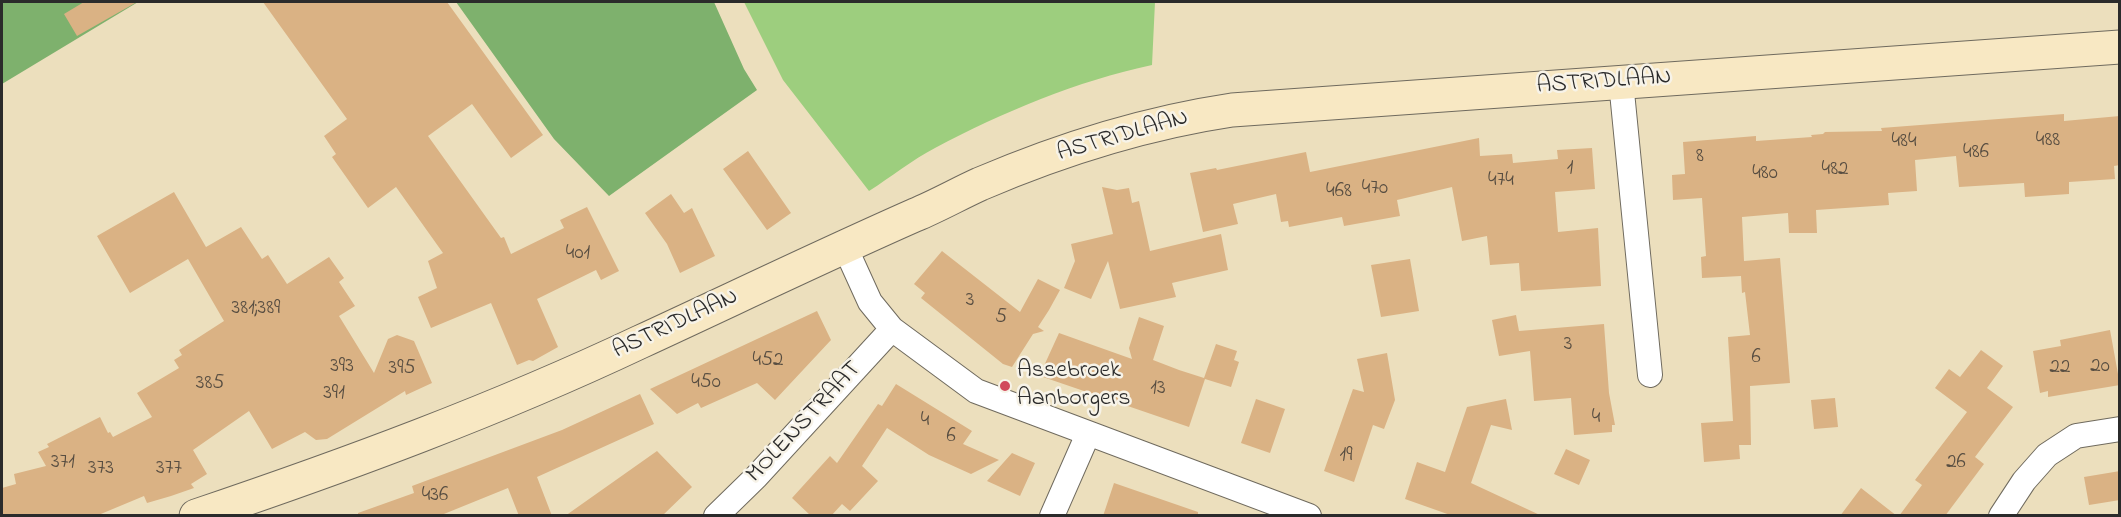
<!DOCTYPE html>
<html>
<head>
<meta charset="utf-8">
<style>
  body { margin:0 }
  #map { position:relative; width:2121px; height:517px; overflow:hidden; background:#ecdfbd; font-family:"Indie Flower",sans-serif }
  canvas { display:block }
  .frame { position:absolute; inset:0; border:3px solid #2b2b2b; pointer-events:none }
</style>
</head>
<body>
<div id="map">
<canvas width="2121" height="517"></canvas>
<div class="frame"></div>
</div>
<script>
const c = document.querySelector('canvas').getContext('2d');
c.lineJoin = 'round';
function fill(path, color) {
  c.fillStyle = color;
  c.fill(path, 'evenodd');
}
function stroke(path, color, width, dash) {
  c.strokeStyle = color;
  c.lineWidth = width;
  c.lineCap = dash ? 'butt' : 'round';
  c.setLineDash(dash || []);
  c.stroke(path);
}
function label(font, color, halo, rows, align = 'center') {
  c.font = font + ' "Indie Flower",sans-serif';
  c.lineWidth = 5;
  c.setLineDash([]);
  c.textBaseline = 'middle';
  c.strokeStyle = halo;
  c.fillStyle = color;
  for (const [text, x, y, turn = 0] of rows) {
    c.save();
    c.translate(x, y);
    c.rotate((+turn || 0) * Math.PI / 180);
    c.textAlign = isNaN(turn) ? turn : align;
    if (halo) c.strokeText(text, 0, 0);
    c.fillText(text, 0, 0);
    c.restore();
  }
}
fill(new Path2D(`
  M744 2H1155L1152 65C1077 81 1003 112 935 148 912 160 891 177 869 191L783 80Z`), '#9dce7e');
fill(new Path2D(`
  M2 2H138L2 84Z
  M456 2H714L744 69 757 90 609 196 554 139Z`), '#7eb16d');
fill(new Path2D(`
  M84 2H137L77 36 64 14Z
  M263 2H447L543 135 511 158 472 104 428 136 501 238 504 237 511 254 564 228 560 220 587 207 619 271 601 280 596 270 537 299 558 347 533 361 529 360 517 365 491 303 431 328 418 297 437 288 428 261 443 253 396 187 368 208 332 157 336 154 324 136 347 119Z
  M2064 114V121L2120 116V165L2114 166 2115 179 2069 182V194L2025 197 2024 183 1959 187 1956 156 1915 160 1917 191 1888 193 1889 205 1816 210 1817 233H1789L1788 213 1742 217 1744 261 1780 258 1790 383 1750 386 1751 445H1739L1740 459 1704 462 1701 423 1733 421 1728 337 1750 335 1745 292 1742 293 1741 276 1702 278 1701 257 1706 256 1702 198 1673 200 1672 175 1685 174 1683 142 1756 136V141L1812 137 1811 135 1823 134 1825 132 1882 131 1881 128Z
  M1479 138 1480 156 1512 154 1513 163 1558 159 1557 150 1592 148 1595 189 1555 192 1558 232 1598 228 1601 286 1521 291 1519 263 1490 265 1487 236 1462 241 1452 187 1397 200 1400 216 1344 226 1342 217 1289 227 1288 221 1281 222 1276 194 1233 204 1238 224 1203 232 1190 173 1216 168 1217 170 1306 152 1310 172Z
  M748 151 791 213 767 230 723 169Z
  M1102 187 1117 190 1129 188 1132 203 1139 201 1150 251 1221 234 1228 270 1172 283 1176 297 1120 309 1108 261 1091 299 1064 288 1075 261 1071 244 1113 234Z
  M174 192 206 247 241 227 262 259 268 255 287 284 329 257 344 278 339 282 355 306 339 316 374 373 388 339 397 335 414 341 432 383 406 395 405 391 327 439 316 440 305 432 272 449 249 411 193 450 207 474 191 484 194 488 171 496 147 503 144 496 96 516H2V488L16 484 14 474 46 466 38 452 49 447 47 444 100 417 108 433 110 432 113 437 152 417 137 393 179 368 174 360 182 355 179 350 224 321 188 259 130 293 97 236Z
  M671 194 684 213 692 208 715 256 680 273 667 244 645 213Z
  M942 251 1020 312 1038 279 1060 290 1049 310 1038 327 1044 331 1033 334 1012 367 1003 364 921 298 925 293 914 284Z
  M1410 259 1419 311 1381 317 1371 265Z
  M817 311 831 340 775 400 757 383 701 408 698 403 677 414 650 389Z
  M1516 315 1519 331 1604 324 1609 393 1615 425H1612V432L1574 435 1571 398 1534 401 1530 351 1499 356 1492 320Z
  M1139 317 1164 326 1153 360 1179 370 1204 378 1216 344 1237 351 1234 360 1239 362 1231 387 1205 379 1189 427 1043 377V368L1059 333 1132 359 1129 348Z
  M2110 330 2120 385 2048 397V391L2040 393 2033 351 2061 346 2060 340Z
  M1981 350 2003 366 1987 388 2013 407 1975 457 1984 464 1945 516H1899L1922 485 1915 480 1967 412 1935 388 1949 369 1960 377Z
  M1387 353 1395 400 1384 429 1373 425 1354 482 1324 471 1353 389 1364 392 1357 359Z
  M896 384 972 431 963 444 999 460 971 474 929 455 887 428 862 466 878 481 850 511 842 504 831 516H811L792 498 830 456 837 463 878 404 882 406Z
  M640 394 654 424 537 477 552 516H519L508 488 439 516H358V513L414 493 412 486 562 430Z
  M1835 398 1838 427 1814 429 1811 400Z
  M1256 399 1285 409 1270 453 1241 443Z
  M1506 399 1512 430 1491 425 1471 483 1542 516H1453L1405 499 1417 462 1445 472 1467 407Z
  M1566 449 1590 460 1579 485 1554 474Z
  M657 451 692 487 662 516H565Z
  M1012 453 1035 463 1020 496 987 481Z
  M2120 471V500L2089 505 2084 477Z
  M1114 483 1198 512V516H1103Z
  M1861 488 1897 516H1840Z`), '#dab284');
const street = new Path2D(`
  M1621 82 1650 375
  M845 247 870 302 892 329 976 391 1309 516
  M716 516 756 477 892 329
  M1052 516 1088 434
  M2001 516 2024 481 2047 455 2076 436 2120 429`);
const secondary = new Path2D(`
  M196 516C347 465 496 410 640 342 731 300 822 256 915 215 937 206 958 194 980 184 1062 149 1145 123 1232 110L2120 47`);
stroke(street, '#6f6a5e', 26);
stroke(secondary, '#6f6a5e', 35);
stroke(street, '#fff', 24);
stroke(secondary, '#f8e8c3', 33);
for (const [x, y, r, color] of [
  [1005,386,6,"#d1495b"]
]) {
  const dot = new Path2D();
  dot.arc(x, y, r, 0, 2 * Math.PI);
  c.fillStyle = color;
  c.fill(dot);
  stroke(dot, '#f7f3e8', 2);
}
label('21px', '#574d41', null, [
  ["488",2048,142],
  ["484",1904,143],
  ["486",1976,154],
  ["8",1700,158],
  ["1",1570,170],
  ["482",1835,171],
  ["480",1765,175],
  ["474",1501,182],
  ["470",1375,190],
  ["468",1339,193],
  ["401",578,255],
  ["3",970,302],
  ["381;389",256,310],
  ["5",1001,319],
  ["3",1568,346],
  ["6",1756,359],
  ["452",768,362],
  ["393",342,368],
  ["20",2100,368],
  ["22",2060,369],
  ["395",402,370],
  ["450",706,384],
  ["385",210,385],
  ["13",1158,390],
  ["391",334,395],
  ["4",1596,419],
  ["4",925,422],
  ["6",951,438],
  ["19",1346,457],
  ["371",63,464],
  ["26",1956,464],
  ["373",101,470],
  ["377",169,470],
  ["436",435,497]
]);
label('24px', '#2b2b2b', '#f7f3e8', [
  ["ASTRIDLAAN",1604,83,-4],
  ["ASTRIDLAAN",1123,137,-16],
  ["ASTRIDLAAN",676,325,-25],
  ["MOLENSTRAAT",805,423,-47]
]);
label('24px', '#2b2b2b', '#f7f3e8', [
  ["Assebroek",1017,372],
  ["Aanborgers",1017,400]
], 'left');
</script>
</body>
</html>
